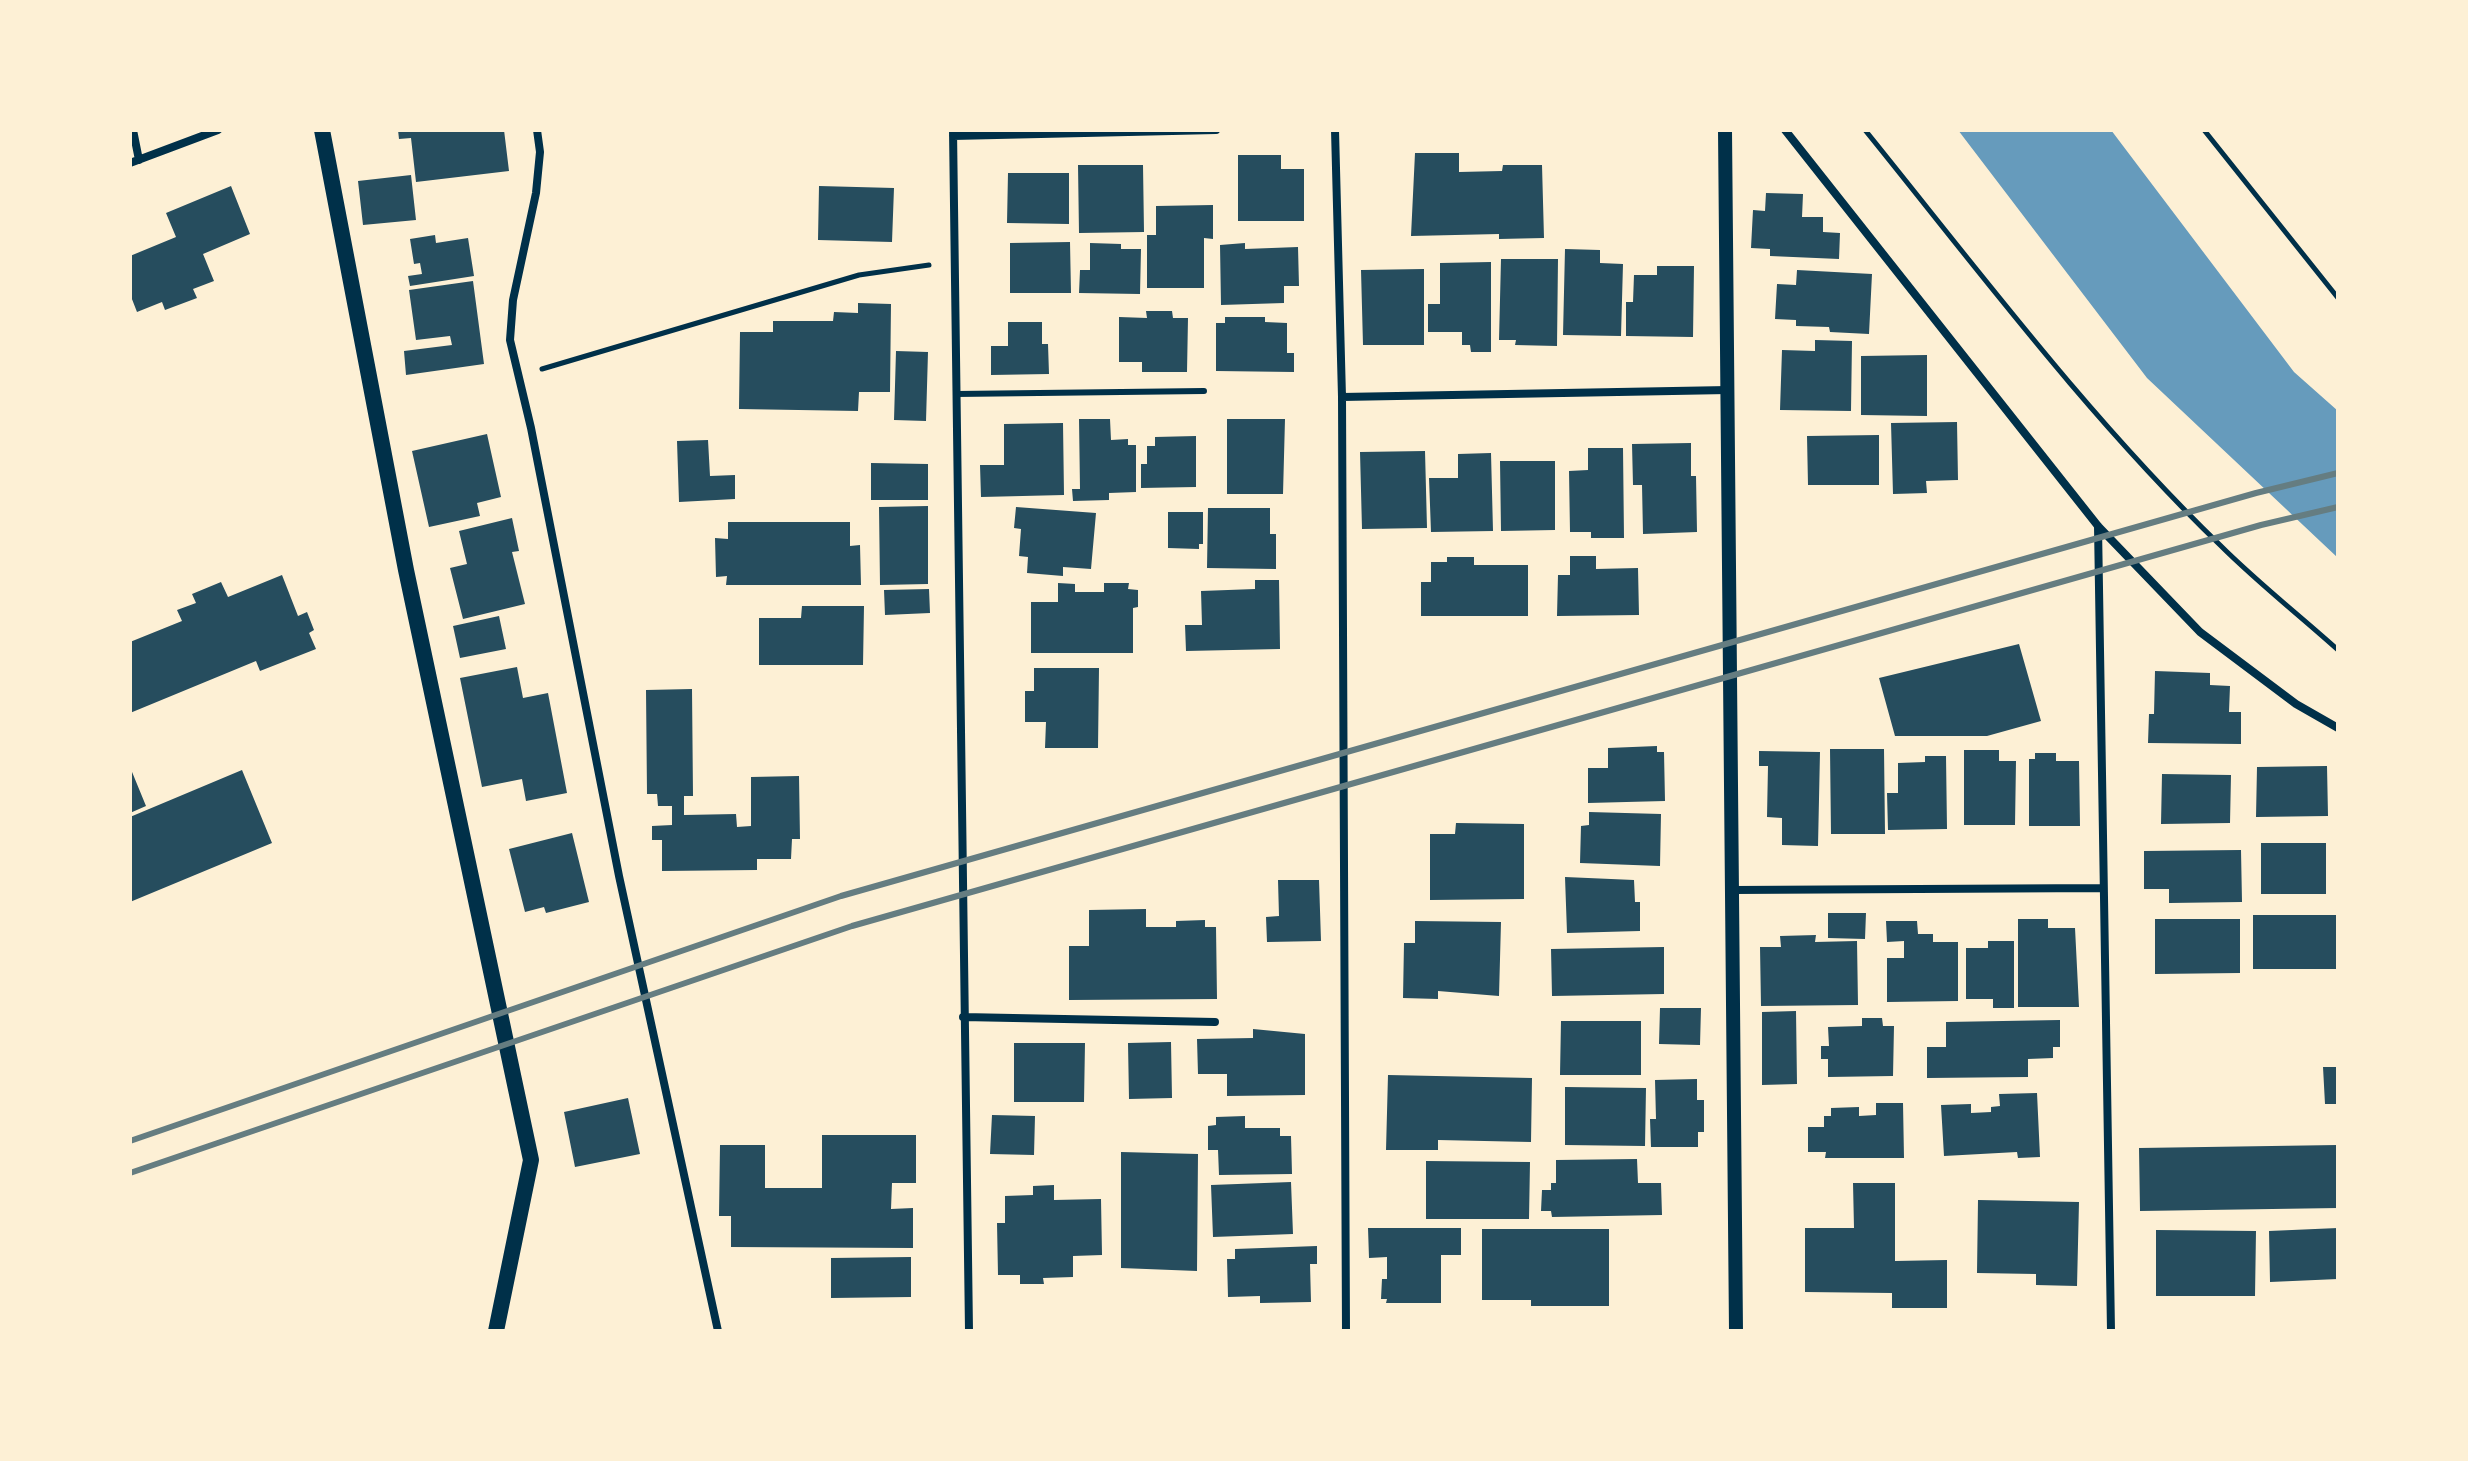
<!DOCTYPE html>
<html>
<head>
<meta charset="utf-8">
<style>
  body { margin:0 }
  #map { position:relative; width:2468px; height:1461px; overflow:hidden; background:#fdf0d5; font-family:Quicksand,sans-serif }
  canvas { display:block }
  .frame { position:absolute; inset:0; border:132px solid #fdf0d5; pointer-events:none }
</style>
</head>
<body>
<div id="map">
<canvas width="2468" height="1461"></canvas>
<div class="frame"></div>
</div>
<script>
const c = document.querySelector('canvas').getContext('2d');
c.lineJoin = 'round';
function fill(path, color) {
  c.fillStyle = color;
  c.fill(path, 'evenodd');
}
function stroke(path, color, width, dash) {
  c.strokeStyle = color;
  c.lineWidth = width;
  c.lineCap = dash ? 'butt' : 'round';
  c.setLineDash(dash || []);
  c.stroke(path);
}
fill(new Path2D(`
  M1958 130H2111L2294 372 2338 411V558L2147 378Z`), '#669bbc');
fill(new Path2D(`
  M398 130H504L509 171 416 182 411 138 399 139Z
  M1415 153H1459V172L1502 171 1503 165H1542L1544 238 1499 239V234L1411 236Z
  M1238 155H1281V169H1304V221H1238Z
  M1078 165H1143L1144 232 1079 233Z
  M1008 173H1069V224L1007 223Z
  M411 175 416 220 363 225 358 181Z
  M231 186 250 234 203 254 214 281 193 289 197 298 165 310 162 302 137 312 130 294V256L176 237 166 213Z
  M819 186 894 188 892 242 818 240Z
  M1766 193 1803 194 1802 217H1823V232L1840 233 1839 259 1770 256V249L1751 248 1753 210 1765 211Z
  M1213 205V239L1204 238V288H1147V235H1156V206Z
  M435 235 436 243 468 238 474 276 410 286 408 276 422 274 420 263 414 264 410 239Z
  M1070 242 1071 293H1010V243Z
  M1090 243 1121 244V249H1141L1140 294 1079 293 1080 270H1090Z
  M1245 243V249L1298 247 1299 286H1284V303L1221 305 1220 245Z
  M1565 249 1600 250V263L1623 264 1621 336 1563 335Z
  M1501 259H1558L1557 346 1515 345 1516 340H1499Z
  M1491 262V352H1471L1470 345H1462V332H1428V304H1440V263Z
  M1657 266H1694L1693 337 1626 336V302H1633L1634 275H1657Z
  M1424 269V345H1363L1361 270Z
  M1797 270 1872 274 1869 334 1830 332 1829 327 1796 326V320L1775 319 1777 284 1796 285Z
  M473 281 484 364 406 375 404 351 452 345 450 336 416 340 409 290Z
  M858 303 891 304 890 392H859L858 411 739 409 740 332H773V321H833L834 312 858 313Z
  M1146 311H1172L1173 318H1188L1187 372H1142V362H1119V317L1147 318Z
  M1225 317H1265V322L1287 323V353H1294V372L1216 371V323H1225Z
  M1008 322H1042V344H1048L1049 374 991 375V346H1008Z
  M1815 340 1852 341 1851 411 1780 410 1782 350 1815 351Z
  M896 351 928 352 926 421 894 420Z
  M1927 355V416L1861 415V356Z
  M1079 419H1110L1111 440 1128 439V445H1136V492L1109 493V500L1073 501 1072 489H1080Z
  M1227 419H1285L1283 494H1227Z
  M1957 422 1958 480 1926 481 1927 493 1893 494 1891 423Z
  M1063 423 1064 495 981 497 980 465H1004V424Z
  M487 434 501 497 477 503 480 516 429 527 412 451Z
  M1879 435V485H1808L1807 436Z
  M1196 436V487L1141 488V464H1147V446H1155V437Z
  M708 440 710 476 735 475V499L679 502 677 441Z
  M1691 443V476H1696L1697 532 1643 534 1642 485H1633L1632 444Z
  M1588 448H1623L1624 538H1591V532H1570L1569 471 1588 470Z
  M1425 451 1427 528 1362 529 1360 452Z
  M1491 453 1493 531 1431 532 1429 478H1458V454Z
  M1500 461H1555V530L1501 531Z
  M871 463 928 464V500H871Z
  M928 506V584L880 585 879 507Z
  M1016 507 1096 513 1091 569 1063 567V576L1027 573 1028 557 1019 556 1021 529 1014 528Z
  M1208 508H1270V534H1276V569L1207 568Z
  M1168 512H1203V544H1199V549L1168 548Z
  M512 518 519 551 512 552 525 604 463 619 450 568 467 564 459 531Z
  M728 522H850V546L860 545 861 585H726L727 576 716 577 715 538 728 539Z
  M1570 556H1596V569L1638 568 1639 615 1557 616 1558 575H1570Z
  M1447 557H1474V565H1528V616H1421V582H1431V562H1447Z
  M282 575 298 616 307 612 314 630 309 633 316 649 260 671 256 661 130 713V642L182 621 177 610 196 603 192 594 221 582 228 597Z
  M1255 580H1279L1280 649 1186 651 1185 625H1202L1201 591 1255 589Z
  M1058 583 1075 584V592H1104V583H1129L1128 589 1138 590V607L1133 608V653H1031V602H1058Z
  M929 589 930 613 885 615 884 590Z
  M802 606H864L863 665H759V618H801Z
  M499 616 506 649 460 658 453 626Z
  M2019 644 2041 721 1987 736H1895L1879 678Z
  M517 667 523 698 548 693 567 793 526 801 522 779 482 787 460 678Z
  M1034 668H1099L1098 748H1045L1046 722H1025V691H1034Z
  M2155 671 2210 673V685L2230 686 2229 712H2241V744L2148 743 2149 714H2154Z
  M692 689 693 796H684V815L736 814 737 827 751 826V777L799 776 800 839H792L791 859H757V870L662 871V840H652V826L672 825V806H658L657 794H647L646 690Z
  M1657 746V752H1664L1665 801 1588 803V768H1608V748Z
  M1830 749H1884L1885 834H1831Z
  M1964 750H1999V761H2016L2015 825H1964Z
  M1759 751 1820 752 1818 846 1782 845V818L1767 817 1768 766H1759Z
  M2035 753H2056V761H2079L2080 826H2029V759H2035Z
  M1925 756H1946L1947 829 1888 830 1887 793H1898V763L1925 762Z
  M2327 766 2328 816 2256 817 2257 767Z
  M130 767 146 806 130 813Z
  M242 770 272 843 130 902V817Z
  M2162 774 2231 775 2230 823 2161 824Z
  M1589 812 1661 814 1660 866 1580 863 1581 826 1589 825Z
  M1456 823 1524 824V899L1430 900V834H1455Z
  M572 833 589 902 546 913 544 907 525 912 509 849Z
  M2261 843H2326V894H2261Z
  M2241 850 2242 902 2169 903V889H2144V851Z
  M1565 877 1634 880 1635 902H1640V931L1567 933Z
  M1278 880H1319L1321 941 1267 942 1266 917 1279 916Z
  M1146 909V927H1176V921L1205 920V927H1216L1217 999 1069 1000V946H1089V910Z
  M1828 913H1866L1865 939 1828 938Z
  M2253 915H2338V969H2253Z
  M2018 919H2048V928H2075L2079 1007H2018Z
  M2155 919H2240V973L2155 974Z
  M1415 921 1501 922 1499 996 1438 991V999L1403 998 1404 943H1415Z
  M1886 921H1917L1918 934H1933V942H1958V1001L1887 1002V958H1904V941L1887 942Z
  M1816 935 1815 942 1857 941 1858 1005 1761 1006 1760 947H1781L1780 936Z
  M1988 941H2014V1008H1993V999H1966V948H1988Z
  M1664 947V994L1552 996 1551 949Z
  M1660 1008H1701L1700 1045 1659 1044Z
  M1796 1011 1797 1084 1762 1085V1012Z
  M1862 1018H1882L1883 1026H1894L1893 1076 1828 1077V1059H1821V1046H1829L1828 1027 1862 1026Z
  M2060 1020V1047H2053V1058L2028 1059V1077L1927 1078V1047H1946V1022Z
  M1561 1021H1641V1075H1560Z
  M1253 1029 1305 1034V1095L1227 1096V1074H1198L1197 1039 1253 1038Z
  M1171 1042 1172 1098 1129 1099 1128 1043Z
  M1014 1043H1085L1084 1102H1014Z
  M2323 1067H2338V1104H2325Z
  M1388 1075 1532 1078 1531 1142 1438 1140V1150H1386Z
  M1697 1079V1100H1704V1132H1698V1147H1651L1650 1119H1656L1655 1080Z
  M1565 1087 1646 1088 1645 1146 1565 1145Z
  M2037 1093 2040 1157 2018 1158 2017 1152 1944 1156 1941 1105 1971 1104V1113L1991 1112V1107L2000 1106 1999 1094Z
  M628 1098 640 1154 575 1167 564 1112Z
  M1876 1103H1903L1904 1158H1825L1826 1152H1808V1127H1824V1116H1831V1108L1859 1107V1116L1876 1115Z
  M992 1115 1035 1116 1034 1155 990 1154Z
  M1245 1116V1128H1280V1136H1291L1292 1174 1219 1175 1218 1150H1208V1126L1216 1125V1117Z
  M822 1135H916V1183H892L891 1209 913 1208V1248L731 1247V1216H719L720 1145H765V1188H822Z
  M2338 1145V1208L2140 1211 2139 1148Z
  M1121 1152 1198 1154 1197 1271 1121 1268Z
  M1637 1159 1638 1183H1661L1662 1215 1552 1217 1551 1211H1541L1542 1190H1551V1183H1556V1160Z
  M1426 1161 1530 1162 1529 1219H1426Z
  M1291 1182 1293 1234 1213 1237 1211 1185Z
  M1853 1183H1895V1261L1947 1260V1308H1892V1293L1805 1292V1228H1854Z
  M1054 1185V1200L1101 1199 1102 1255 1073 1256V1277L1043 1278 1044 1284H1020V1275H998L997 1223H1005V1196L1033 1195V1186Z
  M1978 1200 2079 1202 2077 1286 2036 1285V1274L1977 1273Z
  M1368 1228H1461V1255H1441V1303H1386L1387 1299H1381L1382 1279H1387V1257L1369 1258Z
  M2338 1228V1279L2270 1282 2269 1231Z
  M1482 1229H1609V1306H1531V1300H1482Z
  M2156 1230 2256 1231 2255 1296H2156Z
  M1317 1246V1264H1310L1311 1302 1260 1303V1296L1228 1297 1227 1259H1235V1249Z
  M911 1257V1297L831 1298V1258Z`), '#264d5e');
stroke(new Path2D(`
  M1865 130C1979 271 2089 418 2220 545 2257 582 2299 615 2338 650
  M2204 130 2338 298
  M542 369 859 275 929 265`), '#003049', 5);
stroke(new Path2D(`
  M956 394 1204 391`), '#003049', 6);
stroke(new Path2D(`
  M133 130 139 160
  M537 130 540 152 536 193 513 300 510 340 531 428 619 876 718 1331
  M953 130 969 1331
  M1335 130 1342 397 1346 1331
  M1785 130 2098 526 2200 632 2296 704 2338 728
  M953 136 1216 130
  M130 163 218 130
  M1342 397 1728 390
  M2098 526 2111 1331
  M1733 890 2103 888
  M963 1017 1215 1022`), '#003049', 8);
stroke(new Path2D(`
  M1725 130 1736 1331`), '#003049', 14);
stroke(new Path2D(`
  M322 130 406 570 531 1160 496 1331`), '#003049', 16);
stroke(new Path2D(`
  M130 1141 841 896 2256 493 2338 473
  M130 1173 852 926 2261 525 2338 507`), '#657d81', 6);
</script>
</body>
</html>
